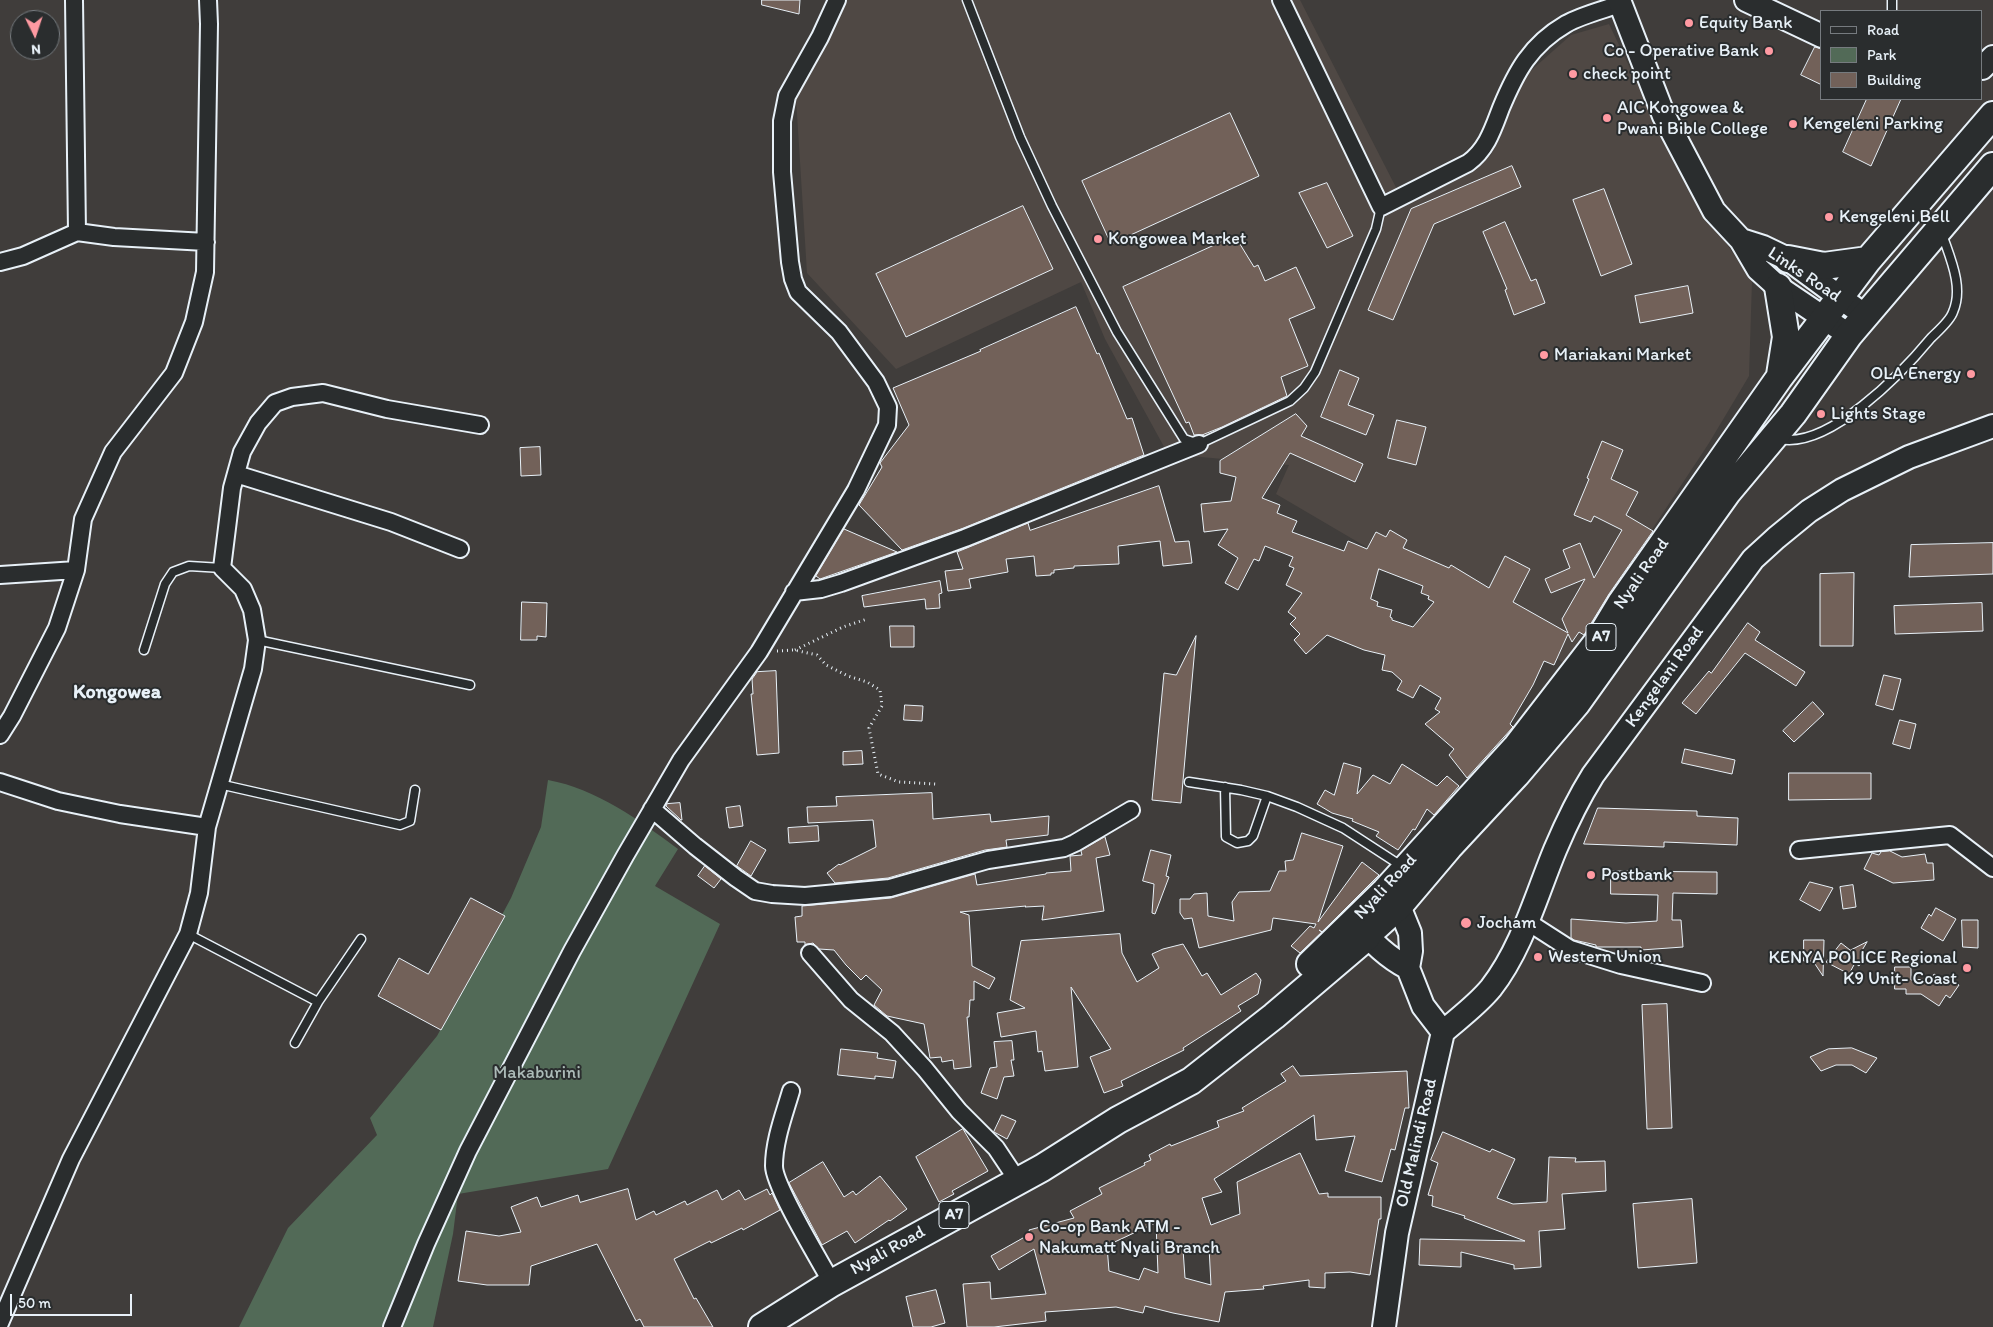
<!DOCTYPE html>
<html>
<head>
<meta charset="utf-8">
<style>
  body { margin:0 }
  #map { position:relative; width:1993px; height:1327px; overflow:hidden; background:#403d3b; font-family:Itim,sans-serif }
  canvas { display:block }
  .legend { position:absolute; left:1820px; top:10px; width:162px; height:90px; box-sizing:border-box; background:#2a2d2e; border:1px solid #767b7f; margin:0; padding:6px 9px; list-style:none; font-size:15px; color:#e8f1f8 }
  .legend li { display:flex; align-items:center; gap:10px; height:25px }
  .legend b { width:25px; border:1px solid #767b7f }
  .north { position:absolute; left:10px; top:10px; width:50px; height:50px; box-sizing:border-box; background:#2a2d2e; border:1px solid #767b7f; border-radius:50%; rotate:176deg; font-size:14px; font-weight:700; line-height:20px; text-align:center; color:#e8f1f8 }
  .north::after { content:''; display:block; margin:auto; width:18px; height:22px; background:#ff9aa2; clip-path:polygon(50% 0,100% 100%,50% 72%,0 100%) }
  .scale { position:absolute; left:10px; top:1294px; width:122px; height:22px; box-sizing:border-box; border:2px solid #e8f1f8; border-top:0; padding-left:6px; font-size:15px; line-height:18px; white-space:nowrap; color:#e8f1f8; -webkit-text-stroke:4px #2a2d2e; paint-order:stroke }
</style>
</head>
<body>
<div id="map">
<canvas width="1993" height="1327"></canvas>
<ul class="legend">
<li><b style="height:6px;background:#2a2d2e"></b>Road</li>
<li><b style="height:14px;background:#526a57"></b>Park</li>
<li><b style="height:14px;background:#726159"></b>Building</li>
</ul>
<div class="north">N</div>
<div class="scale">50 m</div>
</div>
<script>
const c = document.querySelector('canvas').getContext('2d');
c.lineJoin = 'round';
function fill(path, color) {
  c.fillStyle = color;
  c.fill(path, 'evenodd');
}
function stroke(path, color, width, dash) {
  c.strokeStyle = color;
  c.lineWidth = width;
  c.lineCap = dash ? 'butt' : 'round';
  c.setLineDash(dash || []);
  c.stroke(path);
}
function label(font, color, halo, rows, align = 'center') {
  c.font = font + ' Itim,sans-serif';
  c.lineWidth = 4;
  c.setLineDash([]);
  c.textBaseline = 'middle';
  c.strokeStyle = halo;
  c.fillStyle = color;
  for (const [text, x, y, turn = 0] of rows) {
    c.save();
    c.translate(x, y);
    c.rotate((+turn || 0) * Math.PI / 180);
    c.textAlign = isNaN(turn) ? turn : align;
    if (halo) c.strokeText(text, 0, 0);
    c.fillText(text, 0, 0);
    c.restore();
  }
}
fill(new Path2D(`
  M835 0H1300L1405 205 1491 155 1526 75 1571 35 1609 24 1683 180 1752 281 1749 376 1709 443 1564 663 1276 494 1289 465 1168 454 1105 339 1081 282 896 369 807 273 795 82Z`), '#4f4844');
fill(new Path2D(`
  M548 780C597 789 639 820 678 849L655 886 720 924 608 1169 458 1194 453 1234 433 1327H239L288 1228 377 1135 370 1118 437 1036 511 898 541 827Z`), '#526a57');
const building = new Path2D(`
  M762 0H800L799 14 762 5Z
  M1815 47 1822 49V85L1801 75Z
  M1867 99H1901L1871 166 1843 152Z
  M1230 113 1259 176 1111 244 1082 181Z
  M1512 166 1521 187 1434 224 1393 320 1368 310 1411 209Z
  M1327 183 1353 236 1327 248 1299 193Z
  M1604 189 1632 264 1601 276 1573 200Z
  M1023 206 1053 269 906 337 876 274Z
  M1505 222 1531 281 1536 279 1545 303 1514 315 1505 290 1507 289 1483 232Z
  M1235 236 1254 267 1258 265 1265 281 1296 267 1315 308 1289 319 1308 366 1281 377 1287 396 1222 427 1202 435H1194L1189 422 1186 423 1123 287Z
  M1688 286 1693 313 1640 323 1635 296Z
  M1076 307 1097 354 1099 353 1127 419 1132 418 1144 455 961 529 902 550 859 505 882 467 880 463 909 425 893 388 981 351 980 350Z
  M1340 370 1359 378 1348 405 1374 415 1366 435 1321 417Z
  M1296 414 1307 426 1301 436 1363 464 1355 482 1290 453 1262 498 1280 505 1277 513 1297 521 1292 532 1344 551 1348 541 1367 549 1376 532 1386 537 1390 530 1407 540 1403 548 1449 568 1451 565 1489 588 1505 556 1530 569 1513 602 1568 633 1562 619 1585 579 1551 593 1545 579 1570 568 1563 550 1580 543 1594 578 1622 530 1594 516 1591 522 1574 515 1589 479 1587 478 1602 441 1623 450 1611 479 1638 492 1626 515 1653 531 1609 594 1584 635 1579 632 1572 642 1568 634 1554 665 1544 661 1533 685 1510 724 1513 727 1467 778 1449 755 1454 749 1425 724 1440 712 1435 709 1441 698 1420 685 1413 698 1397 690 1402 681 1392 672 1382 670 1385 655 1364 650 1327 635 1306 654 1294 640 1300 634 1290 624 1296 618 1288 612 1302 593 1286 585 1294 568 1289 566 1293 557 1265 546 1259 561 1254 559 1238 590 1225 583 1238 558 1218 545 1228 529 1204 532 1201 504 1231 501 1236 477 1220 473V461ZM1379 569 1423 586 1421 593 1429 596 1428 599 1434 602 1413 627 1392 620V618L1390 617 1392 610 1377 606 1378 602 1371 599Z
  M1397 420 1426 427 1416 465 1388 458Z
  M540 447 541 475 521 476 520 448Z
  M1159 486 1175 542 1189 541 1192 563 1163 566 1160 541 1118 546 1119 564 1074 566V568L1054 570V573H1051V575L1036 576 1034 556 1006 559 1008 572 969 579 971 588 948 591 945 571 963 569 957 552 1028 523 1030 530Z
  M844 529 897 552 820 579 816 576Z
  M1993 543V574L1909 577 1911 545Z
  M1854 573 1853 646H1820V574Z
  M940 581 942 593 939 594 940 608 926 609 925 599 864 607 862 596Z
  M522 602 547 603 546 637 537 636V640H521Z
  M1982 603 1983 631 1895 634 1894 606Z
  M1748 623 1760 632 1755 640 1805 672 1796 686 1745 653 1696 714 1682 703 1709 671 1711 673Z
  M890 626H914V647H891Z
  M1196 636 1181 803 1152 800 1164 673 1176 675Z
  M776 671 779 753 757 755 751 694H753L752 679 757 672Z
  M1884 675 1901 679 1893 710 1876 705Z
  M1813 702 1824 714 1794 742 1783 731Z
  M905 705 923 706 922 721 904 720Z
  M1900 720 1916 724 1910 749 1893 744Z
  M1685 749 1735 760 1732 774 1682 763Z
  M862 751 863 764 843 765V752Z
  M1344 763 1361 768 1357 794 1373 775 1390 784 1402 764 1437 786 1447 776 1459 786 1434 815 1427 809 1415 830 1413 829 1398 850 1376 836 1379 832 1352 821 1353 819 1332 813 1317 804 1325 790 1334 795Z
  M1789 773H1871V799L1789 800Z
  M932 793 933 819 990 814 991 822 1049 816 1048 835 1006 840 1007 847 985 850 888 878 835 883 827 873 839 864 840 865 876 847 873 820 808 823 807 807 837 806 836 797Z
  M680 803 682 820H681L666 806 667 804Z
  M740 806 743 826 729 828 726 808Z
  M1598 808 1697 811V816L1738 818 1737 845 1664 842V847L1584 844Z
  M818 826 819 841 789 843 788 828Z
  M1302 833 1343 846 1318 922 1362 862 1379 875 1322 932 1319 930 1322 932 1300 953 1291 946 1310 926 1314 928 1316 924 1273 918 1271 930 1199 948 1192 918 1184 919 1180 913V899H1190L1194 894 1207 893 1208 916 1234 921 1232 902 1239 892 1270 891 1279 871H1286L1285 861 1293 860Z
  M1105 837 1110 855 1096 858 1104 911 1042 920 1044 906 1025 907 1026 906 960 912 969 915 972 966 995 978 989 989 974 981V1000H970L969 1017H967L971 1067 954 1069 953 1060 942 1062 941 1057 930 1058 924 1024 887 1016 874 1005 882 990 866 975 861 980 846 965 834 950 819 949 813 943 805 945V942H797L795 917 802 916V906L891 898 975 874 977 885 1046 874V873L1071 871 1070 856 1082 855 1081 851Z
  M751 841 766 850 751 876 737 866Z
  M1151 850 1171 855 1166 876 1169 877 1155 914 1152 913 1154 884 1143 881Z
  M1890 851 1902 857 1925 854 1927 863H1933L1934 880 1893 883 1864 869 1872 853 1879 855 1881 852Z
  M705 866 721 879 714 888 698 876Z
  M1611 871 1717 872V894L1673 893 1672 920H1681L1683 947 1641 950V947H1596V945L1574 940 1571 938V919L1626 923 1657 921 1658 895 1611 894Z
  M1810 882 1833 888 1820 911 1800 900Z
  M1853 885 1856 907 1843 909 1840 887Z
  M471 898 505 916 441 1030 378 996 399 958 428 974Z
  M1936 908 1956 919 1943 941 1921 928 1929 914 1931 916Z
  M1962 920H1978V948L1963 947Z
  M1120 934 1122 953 1137 982 1159 968 1152 954 1163 949 1183 944 1202 976 1207 973 1221 995 1256 973 1261 980 1258 994 1238 1006 1241 1011 1183 1048 1184 1050 1121 1081 1123 1086 1104 1093 1090 1057 1111 1049 1071 987 1078 1067 1045 1071 1042 1051 1038 1052 1036 1031 1001 1037 997 1013 1025 1008 1010 1000 1021 941Z
  M1804 940H1824L1823 976 1813 961H1804Z
  M1867 942 1861 952 1866 954 1859 966 1855 963 1849 974 1826 962 1841 943 1850 950Z
  M1895 967H1911V980L1931 979 1934 974 1945 981 1947 978 1959 985 1950 998 1946 995 1939 1006 1921 994H1906V989H1895Z
  M1667 1004 1672 1128 1647 1129 1642 1005Z
  M1012 1041 1014 1060H1011L1014 1076 1004 1077 997 1099 981 1093 990 1068 997 1067 994 1042Z
  M1852 1048 1877 1058 1866 1073 1852 1065H1836L1821 1071 1810 1057 1828 1049Z
  M841 1049 878 1053 877 1058 896 1061 893 1078 875 1076V1079L838 1075Z
  M1293 1066 1300 1076 1407 1071 1409 1108H1405L1395 1150 1391 1149 1382 1182 1345 1171 1355 1136 1316 1140 1314 1115 1214 1179 1222 1192 1202 1198 1211 1225 1240 1214 1237 1182 1300 1153 1319 1194 1328 1193V1197H1381V1219H1379L1370 1275 1350 1272 1325 1273V1288L1309 1287V1280L1263 1286 1264 1289 1225 1292 1219 1322 1173 1313 1145 1306 1143 1313 1116 1307 1045 1312 1046 1321 994 1327H967L963 1284 990 1282 991 1299 1046 1294 1034 1249 999 1270 991 1256 1030 1234 1029 1230 1074 1218 1070 1211 1102 1194 1099 1188 1145 1165 1144 1163 1151 1160 1149 1155 1170 1144 1171 1146 1219 1127 1217 1121 1244 1111 1242 1108 1286 1081 1281 1074ZM1156 1223 1158 1273 1144 1268 1139 1280 1109 1271 1107 1246ZM1209 1247 1211 1285 1185 1278 1183 1249Z
  M1002 1115 1016 1121 1007 1139 994 1132Z
  M963 1129 988 1171 952 1191 954 1194 939 1202 916 1157Z
  M1443 1132 1490 1152 1492 1149 1515 1159 1497 1198 1513 1204 1547 1202 1549 1157 1576 1158 1575 1162 1605 1161 1606 1191 1562 1194 1565 1229 1539 1231 1541 1267 1514 1269V1265L1461 1252V1267L1419 1265 1420 1239 1525 1241 1464 1218 1465 1216 1432 1206 1433 1196 1428 1195 1438 1163 1431 1160Z
  M823 1162 844 1197 853 1191 856 1195 880 1176 907 1209 890 1221 889 1220 855 1243 847 1231 822 1245 789 1183Z
  M628 1189 636 1220 654 1211 656 1215 685 1201 687 1205 717 1190 722 1200 739 1190 745 1200 767 1189 770 1195 772 1193 780 1210 743 1230 742 1228 711 1243 710 1241 674 1259 694 1299 696 1298 713 1327H644L640 1319 636 1321 597 1244 531 1266 529 1285H487L458 1281 466 1231 499 1236 521 1232 511 1207 537 1197 541 1207 578 1195 580 1202Z
  M1692 1199 1697 1263 1638 1268 1633 1204Z
  M936 1290 945 1323 931 1327H913L906 1297Z`);
fill(building, '#726159');
stroke(building, '#e8f1f8', 1);
const service = new Path2D(`
  M967 0 1020 137 1052 206 1117 332 1184 439 1199 444 1290 401 1304 388 1315 372 1376 229 1381 207
  M1892 11V0
  M1780 439C1829 449 1902 373 1931 338 1938 331 1950 321 1953 312 1964 287 1950 258 1942 234
  M257 640 470 685
  M144 650 165 584 173 572 189 566 222 568
  M1189 782 1241 790 1267 796 1297 807 1343 828 1403 867
  M219 784 400 825 410 821 415 790
  M1225 787 1226 837 1237 843 1248 841 1253 836 1267 796
  M188 934 318 1002
  M295 1043 318 1002 361 939`);
const minor = new Path2D(`
  M74 0 77 232 114 237 206 242
  M1281 0 1381 207 1468 163C1487 149 1493 129 1501 108 1516 72 1530 45 1566 24 1582 15 1603 10 1620 4
  M0 262 23 256 77 232
  M236 474 391 522 460 549
  M0 575 76 570
  M794 592 821 589 841 583 965 538 1199 444
  M0 735 12 716 57 628 76 570 83 519 113 452 174 373 194 322 205 272 209 24 208 0
  M0 782 58 801 120 814 207 827
  M652 809 695 846 736 878 755 891 772 894 805 896 890 888 988 860 1064 848 1075 843 1131 810
  M1799 850 1950 835 1993 868
  M1528 922 1570 949 1621 965 1702 983
  M810 953 851 1000 892 1033 925 1069 959 1111 996 1148 1018 1181
  M791 1091C784 1115 774 1141 774 1166 774 1186 820 1261 832 1283
  M0 1323 71 1159 188 934 199 893 207 827 253 669 257 640 252 610 243 589 222 568 232 488 242 452 258 423 275 403 292 397 323 393 387 409 480 425
  M392 1327 426 1244 468 1151 572 951 625 856 681 760 759 652 856 490 887 425 888 407 876 382 839 332 798 292 793 279 790 262 782 172V121L787 96 820 37 837 0`);
const secondary = new Path2D(`
  M1619 0 1664 116 1714 211 1741 240 1758 269 1778 287 1849 335
  M1746 0 1822 36
  M1982 68 1993 57
  M1741 240 1763 247 1788 259 1864 315
  M1357 923C1371 942 1387 957 1408 968
  M1443 1032C1459 1018 1477 1005 1491 988 1522 948 1536 896 1555 850 1566 824 1578 799 1593 775L1753 559 1776 538 1809 511 1842 490 1909 457 1993 426
  M1384 1327 1397 1233 1443 1032 1423 1006 1408 968 1411 951 1410 933 1399 906 1387 893`);
const trunk = new Path2D(`
  M1788 259 1824 266 1868 260
  M1778 287 1786 337 1780 375
  M1310 964 1385 891 1517 746 1598 641 1621 603 1779 378 1868 260 1993 115
  M762 1327 832 1283 1042 1168 1118 1120 1191 1081 1274 1016 1367 937 1369 933 1399 906 1449 847 1516 775 1577 703 1727 493 1793 414 1849 335 1993 166`);
stroke(service, '#e8f1f8', 11);
stroke(minor, '#e8f1f8', 20);
stroke(secondary, '#e8f1f8', 26);
stroke(trunk, '#e8f1f8', 30);
stroke(new Path2D(`
  M795 650 843 627 867 619
  M777 651 794 650 817 655 826 665 848 676 867 682 880 690 882 706 869 728 878 774 899 782 936 784`), '#e8f1f8', 3, [1, 4]);
stroke(service, '#2a2d2e', 8);
stroke(minor, '#2a2d2e', 16);
stroke(secondary, '#2a2d2e', 22);
stroke(trunk, '#2a2d2e', 26);
for (const [x, y, r, color] of [
  [1689,23,5,"#ff9aa2"],
  [1769,51,5,"#ff9aa2"],
  [1573,74,5,"#ff9aa2"],
  [1607,118,5,"#ff9aa2"],
  [1793,124,5,"#ff9aa2"],
  [1829,217,5,"#ff9aa2"],
  [1098,239,5,"#ff9aa2"],
  [1544,355,5,"#ff9aa2"],
  [1971,374,5,"#ff9aa2"],
  [1821,414,5,"#ff9aa2"],
  [1591,875,5,"#ff9aa2"],
  [1466,923,6,"#ff9aa2"],
  [1538,957,5,"#ff9aa2"],
  [1967,968,5,"#ff9aa2"],
  [1029,1237,5,"#ff9aa2"]
]) {
  const dot = new Path2D();
  dot.arc(x, y, r, 0, 2 * Math.PI);
  c.fillStyle = color;
  c.fill(dot);
  stroke(dot, '#2a2d2e', 2);
}
for (const [x, y, w] of [
  [1601,637,30],
  [954,1215,30]
]) {
  const box = new Path2D();
  box.roundRect(x - w / 2, y - 13.5, w, 27, 4);
  c.fillStyle = '#2a2d2e';
  c.fill(box);
  stroke(box, '#e8f1f8', 1);
}
label('bold 16px', '#e8f1f8', null, [
  ["A7",1601,637],
  ["A7",954,1215]
]);
label('18px', '#e8f1f8', '#2a2d2e', [
  ["Equity Bank",1699,23],
  ["Co - Operative Bank",1759,51,"right"],
  ["check point",1583,74],
  ["AIC Kongowea &",1617,108],
  ["Pwani Bible College",1617,129],
  ["Kengeleni Parking",1803,124],
  ["Kengeleni Bell",1839,217],
  ["Kongowea Market",1108,239],
  ["Mariakani Market",1554,355],
  ["OLA Energy",1961,374,"right"],
  ["Lights Stage",1831,414],
  ["Postbank",1601,875],
  ["Jocham",1477,923],
  ["Western Union",1548,957],
  ["KENYA POLICE Regional",1957,958,"right"],
  ["K9 Unit- Coast",1957,979,"right"],
  ["Co-op Bank ATM -",1039,1227],
  ["Nakumatt Nyali Branch",1039,1248]
], 'left');
label('18px', '#e8f1f8', '#2a2d2e', [
  ["Links Road",1804,275,34],
  ["Nyali Road",1642,574,-55],
  ["Kengelani Road",1665,677,-54],
  ["Nyali Road",1386,887,-47],
  ["Old Malindi Road",1417,1143,-77],
  ["Nyali Road",888,1251,-29]
]);
label('18px', '#acbbb8', '#2a2d2e', [
  ["Makaburini",537,1073]
]);
label('bold 20px', '#e8f1f8', '#2a2d2e', [
  ["Kongowea",117,693]
]);
</script>
</body>
</html>
